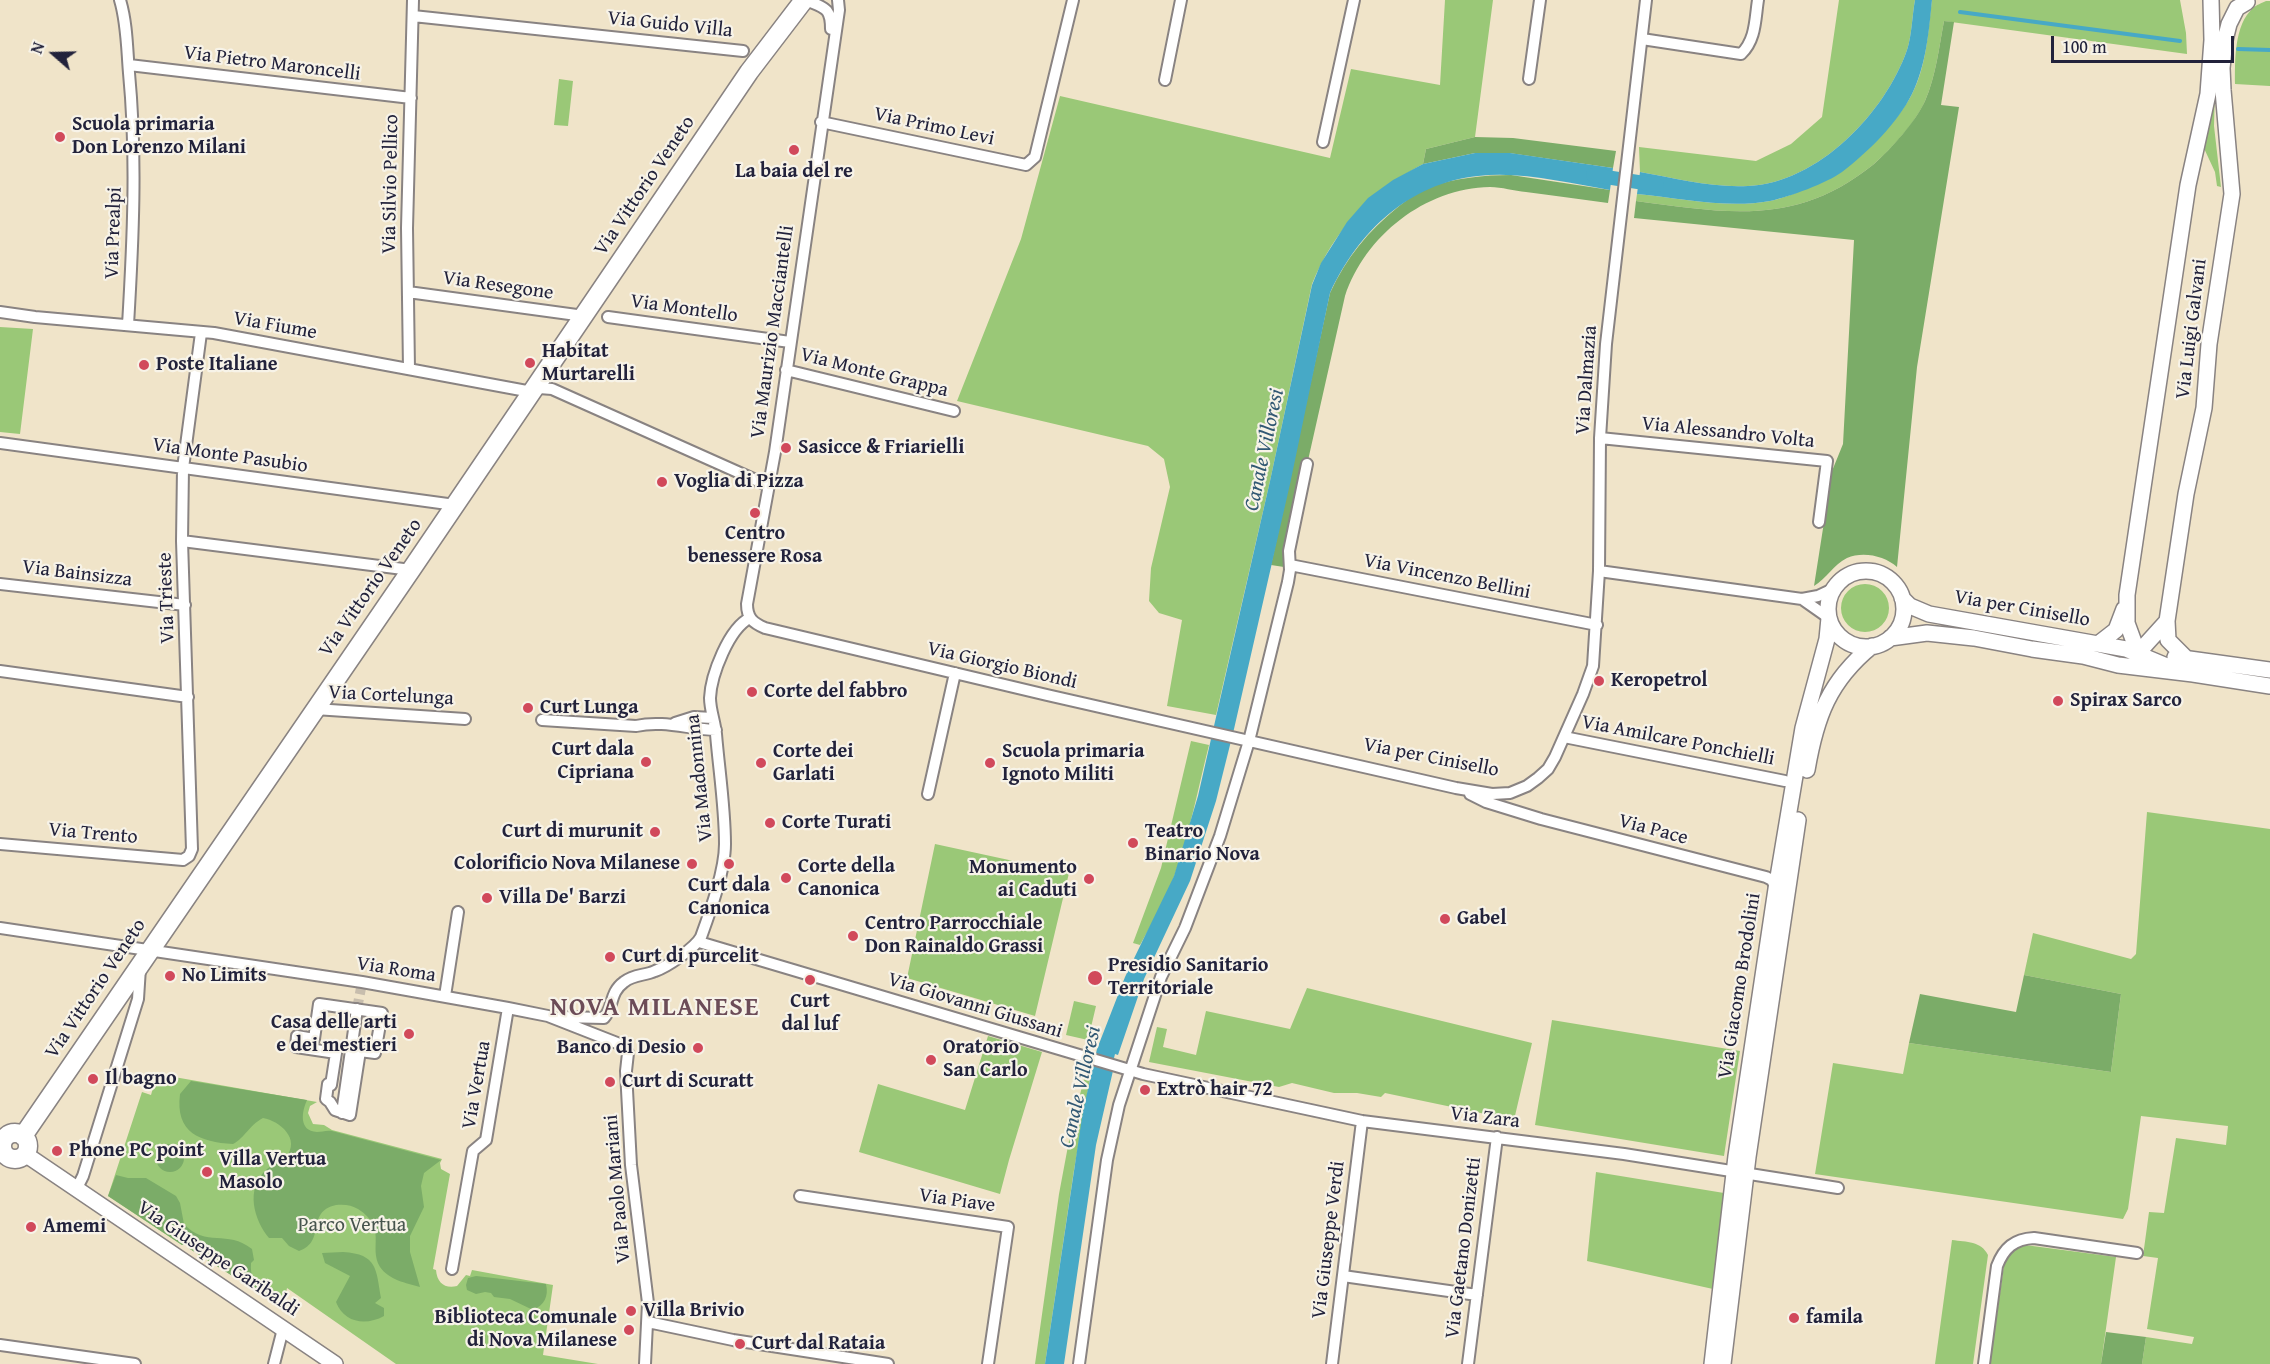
<!DOCTYPE html>
<html>
<head>
<meta charset="utf-8">
<style>
  body { margin:0 }
  #map { position:relative; width:2270px; height:1364px; overflow:hidden; background:#f0e4c9; font-family:"Gentium Book Plus",serif }
  canvas { display:block }
  .north { position:absolute; left:24px; top:24px; width:60px; height:60px; -webkit-text-stroke:4px #f7f3e8; paint-order:stroke; rotate:290deg; font-size:16px; font-weight:700; line-height:24px; text-align:center; color:#22223b }
  .north::after { content:''; display:block; margin:auto; width:21px; height:27px; background:#22223b; clip-path:polygon(50% 0,100% 100%,50% 72%,0 100%) }
  .scale { position:absolute; left:2051px; top:36px; width:183px; height:27px; box-sizing:border-box; border:3px solid #22223b; border-top:0; padding-left:8px; font-size:18px; line-height:21px; white-space:nowrap; color:#22223b; -webkit-text-stroke:4px #f7f3e8; paint-order:stroke }
</style>
</head>
<body>
<div id="map">
<canvas width="2270" height="1364"></canvas>
<div class="north">N</div>
<div class="scale">100 m</div>
</div>
<script>
const c = document.querySelector('canvas').getContext('2d');
c.lineJoin = 'round';
function fill(path, color) {
  c.fillStyle = color;
  c.fill(path, 'evenodd');
}
function stroke(path, color, width, dash) {
  c.strokeStyle = color;
  c.lineWidth = width;
  c.lineCap = dash ? 'butt' : 'round';
  c.setLineDash(dash || []);
  c.stroke(path);
}
function label(font, color, halo, rows, align = 'center') {
  c.font = font + ' "Gentium Book Plus",serif';
  c.lineWidth = 4.5;
  c.setLineDash([]);
  c.textBaseline = 'middle';
  c.strokeStyle = halo;
  c.fillStyle = color;
  for (const [text, x, y, turn = 0] of rows) {
    c.save();
    c.translate(x, y);
    c.rotate((+turn || 0) * Math.PI / 180);
    c.textAlign = isNaN(turn) ? turn : align;
    if (halo) c.strokeText(text, 0, 0);
    c.fillText(text, 0, 0);
    c.restore();
  }
}
fill(new Path2D(`
  M1445 0H1493L1475 137 1426 149 1423 164C1370 193 1335 228 1312 284L1270 481 1216 715 1167 706 1182 620 1159 613 1149 601 1151 568 1170 487 1164 459 1148 446 957 401 1021 239 1060 96 1330 158 1351 69 1440 85Z
  M1839 0H1915C1912 16 1912 34 1907 50 1885 113 1818 183 1748 186 1712 188 1675 178 1640 172L1639 147 1756 161 1791 144 1822 117Z
  M1932 0H2180L2186 33 2187 54 1944 21C1939 47 1936 76 1925 101 1916 122 1891 149 1874 164 1796 227 1728 213 1636 201L1637 194C1680 198 1727 209 1770 201 1819 191 1889 139 1912 94 1927 65 1928 31 1932 0Z
  M2266 1H2270V86L2235 84C2235 61 2234 25 2253 8 2256 5 2262 3 2266 1Z
  M559 79 573 81 568 126 554 125Z
  M2215 87 2214 126 2221 187 2217 186 2215 172 2202 144Z
  M0 327 33 329 20 434 0 432Z
  M1841 608a24 24 0 1 1 48 0a24 24 0 1 1-48 0Z
  M1191 741 1209 745C1198 788 1190 832 1175 874 1166 899 1153 922 1140 945L1133 943 1161 868Z
  M2147 812 2270 829V1364H2142L2146 1337 2192 1344 2194 1337 2147 1329 2158 1258 2143 1256 2149 1212 2164 1213 2176 1138 2226 1145 2228 1126 2141 1116 2128 1209 2123 1219 1815 1174 1833 1063 1903 1074 1909 1043 2111 1072 2121 994 2024 975 2033 933 2131 959 2136 954Z
  M935 844 1069 873 1035 1016 907 978Z
  M1307 988 1532 1043 1514 1120 1385 1093 1381 1097 1357 1093H1334L1292 1083 1279 1087 1149 1062 1157 1027 1167 1029 1163 1047 1196 1055 1206 1011 1290 1029Z
  M1074 1001 1096 1006 1088 1040 1066 1035Z
  M1552 1020 1740 1051 1724 1156 1535 1125Z
  M988 1036 1042 1052 1009 1160 1000 1194 859 1152 878 1084 965 1110Z
  M1087 1067 1090 1068 1091 1073 1074 1170 1045 1364H1035L1059 1194 1071 1130Z
  M157 1074 317 1102 310 1106 308 1113 313 1124 324 1125 332 1130 442 1159 440 1163 441 1169 450 1174 433 1269 436 1270C437 1283 445 1289 457 1286L466 1275 470 1276 472 1270 553 1285 543 1355 598 1364H396L287 1288 283 1308 190 1249 186 1245H182L108 1196 142 1092 151 1095Z
  M1596 1172 1724 1193 1713 1289 1587 1261Z
  M1952 1240C1967 1242 1981 1241 1988 1255L1973 1364H1935Z
  M2025 1245 2116 1257 2101 1364H1990L2004 1265C2009 1255 2014 1249 2025 1245Z`), '#9ac877');
fill(new Path2D(`
  M1944 21 1954 22 1941 105 1959 107 1917 367 1897 567C1885 556 1863 551 1847 558 1834 564 1826 579 1814 586L1832 471 1843 444 1854 240 1634 218 1636 201C1728 213 1796 227 1874 164 1891 149 1916 121 1925 101 1936 76 1939 47 1944 21Z
  M1475 137 1513 138 1616 151 1613 168 1509 153H1475L1423 164 1426 149Z
  M1511 175 1610 190 1608 203C1581 199 1554 196 1526 192 1514 191 1502 187 1490 187 1425 188 1365 236 1345 296L1284 567 1271 565 1330 293C1346 258 1368 231 1398 207 1407 200 1418 191 1429 187 1456 178 1483 175 1511 175Z
  M2024 975 2121 994 2111 1072 1909 1043 1920 994 2016 1012Z
  M191 1081 307 1100C302 1111 298 1131 317 1132 322 1132 326 1130 332 1131L441 1160 424 1173 421 1186 424 1207 410 1236V1252L420 1287C406 1283 389 1280 380 1267 368 1247 388 1228 358 1209 352 1205 344 1204 336 1205 305 1212 327 1241 299 1251L289 1246 282 1238H269C254 1220 245 1189 266 1170 272 1164 280 1164 286 1157 301 1139 280 1121 263 1118 248 1126 246 1137 233 1144 200 1142 175 1133 180 1094Z
  M156 1158a14 14 0 1 1 28 0a14 14 0 1 1-28 0Z
  M116 1175 128 1178H146L176 1196 180 1203 184 1224C206 1248 227 1229 252 1249L254 1260 251 1263C249 1288 268 1292 283 1308L190 1249 186 1245H182L108 1196Z
  M343 1252C378 1254 376 1270 381 1298L375 1303 384 1308V1316C366 1326 344 1323 336 1302L350 1276 325 1263 322 1253Z
  M476 1276 546 1284C549 1297 544 1305 533 1310L510 1299 494 1297 491 1293 485 1292 476 1294 467 1290 466 1285 468 1278Z
  M2106 1332 2146 1337 2142 1364H2101Z`), '#7bac68');
fill(new Path2D(`
  M1915 0H1932C1929 31 1926 66 1912 94 1897 124 1868 152 1842 172 1827 183 1789 197 1770 201 1727 209 1680 198 1637 194L1640 172C1675 178 1712 188 1748 186 1818 183 1885 113 1907 50 1912 34 1912 16 1915 0Z
  M1475 153H1510L1613 168 1610 190C1567 183 1521 171 1478 176 1409 183 1358 232 1330 293L1290 484 1234 729 1216 801 1190 881 1144 979 1118 1055 1115 1054 1114 1058 1115 1062 1096 1145 1064 1364H1045L1083 1111 1097 1049 1125 977 1174 876 1198 796 1270 481 1312 285 1321 263 1347 222 1368 198 1393 180 1423 164Z`), '#47a9c6');
stroke(new Path2D(`
  M1960 12 2180 41
  M2238 49 2270 50`), '#47a9c6', 4);
stroke(new Path2D(`
  M1593 175 1657 185`), '#47a9c6', 14);
stroke(new Path2D(`
  M357 1009 361 988`), '#c7bdad', 10, [10, 5]);
const street = new Path2D(`
  M120 0C127 23 127 49 129 73 137 157 133 241 128 325
  M806 0C824 8 831 7 831 29
  M838 0 839 10 775 452 747 604C747 618 753 623 765 628L1047 695 1456 788 1492 794 1510 793 1527 786 1538 778 1548 769 1555 757 1583 694 1593 666 1599 571 1600 438 1606 344 1646 0
  M413 16 743 51
  M1642 39 1741 54C1756 40 1755 19 1758 0
  M129 65 411 98
  M1529 79 1540 0
  M1165 80 1181 0
  M821 122 1026 165 1035 157 1073 0
  M1323 142 1354 0
  M408 292 584 316
  M0 312 35 317 214 333 532 392 539 388 552 389 769 486
  M608 317 790 342
  M409 369 407 228 413 0
  M786 370 954 411
  M1600 438 1827 461 1819 522
  M0 443 455 505
  M182 541 411 570
  M1290 565 1597 625
  M1599 571 1802 599 1818 596 1835 588
  M0 584 185 605
  M1802 599 1829 618
  M0 671 188 697
  M315 709 465 719
  M542 720 636 726C663 720 688 729 716 730
  M675 723 694 717 713 718
  M1564 737 1785 781
  M928 794 955 673
  M1470 794 1486 802 1541 819 1766 877 1772 880 1776 889
  M0 844 183 860 189 856 192 849 182 541 183 468 201 333
  M0 928 362 982 508 1008 548 1016 622 1045 628 1053 626 1071 631 1165 648 1303 645 1364
  M699 942 1143 1074 1362 1121 1624 1154 1838 1188
  M445 996 458 912
  M319 1004 382 1013 375 1053 360 1051 350 1115 335 1110 330 1102 326 1099 328 1084 331 1085 336 1053 296 1047 297 1036 314 1039Z
  M561 1017 604 1018C614 1007 609 993 624 982 634 974 644 976 655 971 667 967 695 948 701 937 710 912 725 871 725 844 725 808 719 770 716 734 715 722 710 710 710 698 711 675 729 628 750 618
  M342 1113 357 1009
  M77 1188 83 1176 138 999 140 968
  M800 1196 1008 1227 988 1364
  M452 1269 473 1151 486 1140 508 1008
  M1343 1276 1477 1295
  M648 1322 733 1340 888 1364
  M0 1345 135 1364
  M274 1364 283 1329
  M1079 1364 1107 1160 1119 1105 1161 977 1185 928 1220 836 1249 741 1288 582 1290 570 1289 551 1307 464
  M1332 1364 1362 1121
  M1468 1364 1497 1137
  M1984 1364 1997 1266C2004 1248 2014 1239 2034 1238L2137 1253`);
const secondary = new Path2D(`
  M1828 609a38 38 0 1 1 76 0a38 38 0 1 1-76 0Z
  M1902 598 1910 606 1929 614 2126 649 2169 667
  M1890 638 1927 633 1974 638 2032 649 2083 656 2118 665 2193 674 2270 686
  M2098 644 2116 630 2124 609
  M2138 653 2127 623V595L2188 185 2208 94 2212 40 2211 0
  M2138 653 2167 621
  M2175 657 2270 670
  M2185 657 2168 640 2167 621 2186 494 2204 408 2209 344 2232 194 2223 90 2222 68 2225 40 2229 24 2237 8 2247 2
  M1807 770C1816 717 1829 681 1872 646
  M0 1138 4 1140
  M25 1154 335 1364
  M1712 1364 1736 1156 1776 889 1803 728 1827 639 1829 618
  M1723 1364 1748 1157 1798 820`);
const primary = new Path2D(`
  M2 1146a13 13 0 1 1 26 0a13 13 0 1 1-26 0Z
  M23 1136 411 570 749 72 804 0`);
stroke(street, '#898382', 14);
stroke(secondary, '#898382', 18);
stroke(primary, '#898382', 21);
stroke(street, '#fff', 10);
stroke(secondary, '#fff', 15);
stroke(primary, '#fff', 18);
for (const [x, y, r, color] of [
  [60,137,6,"#d1495b"],
  [794,150,6,"#d1495b"],
  [530,363,6,"#d1495b"],
  [144,365,6,"#d1495b"],
  [786,448,6,"#d1495b"],
  [662,482,6,"#d1495b"],
  [755,513,6,"#d1495b"],
  [1599,681,6,"#d1495b"],
  [752,692,6,"#d1495b"],
  [2058,701,6,"#d1495b"],
  [528,708,6,"#d1495b"],
  [646,762,6,"#d1495b"],
  [761,763,6,"#d1495b"],
  [990,763,6,"#d1495b"],
  [770,823,6,"#d1495b"],
  [655,832,6,"#d1495b"],
  [1133,843,6,"#d1495b"],
  [692,864,6,"#d1495b"],
  [729,864,6,"#d1495b"],
  [786,878,6,"#d1495b"],
  [1089,879,6,"#d1495b"],
  [487,898,6,"#d1495b"],
  [1445,919,6,"#d1495b"],
  [853,936,6,"#d1495b"],
  [610,957,6,"#d1495b"],
  [170,976,6,"#d1495b"],
  [1095,978,8,"#d1495b"],
  [810,980,6,"#d1495b"],
  [409,1034,6,"#d1495b"],
  [698,1048,6,"#d1495b"],
  [931,1060,6,"#d1495b"],
  [93,1079,6,"#d1495b"],
  [610,1082,6,"#d1495b"],
  [1145,1090,6,"#d1495b"],
  [57,1151,6,"#d1495b"],
  [207,1172,6,"#d1495b"],
  [31,1227,6,"#d1495b"],
  [631,1311,6,"#d1495b"],
  [1794,1318,6,"#d1495b"],
  [629,1330,6,"#d1495b"],
  [740,1344,6,"#d1495b"]
]) {
  const dot = new Path2D();
  dot.arc(x, y, r, 0, 2 * Math.PI);
  c.fillStyle = color;
  c.fill(dot);
  stroke(dot, '#f7f3e8', 2);
}
label('20px', '#22223b', '#f7f3e8', [
  ["Via Guido Villa",670,25,6],
  ["Via Pietro Maroncelli",272,64,7],
  ["Via Primo Levi",934,127,12],
  ["Via Silvio Pellico",391,184,-89],
  ["Via Vittorio Veneto",645,186,-56],
  ["Via Prealpi",114,233,-88],
  ["Via Resegone",498,286,8],
  ["Via Montello",684,309,8],
  ["Via Fiume",275,326,10],
  ["Via Luigi Galvani",2192,329,-83],
  ["Via Maurizio Macciantelli",773,332,-82],
  ["Via Monte Grappa",874,373,14],
  ["Via Dalmazia",1587,380,-86],
  ["Via Alessandro Volta",1728,433,6],
  ["Via Monte Pasubio",230,456,8],
  ["Via Bainsizza",77,574,7],
  ["Via Vincenzo Bellini",1447,577,11],
  ["Via Vittorio Veneto",371,588,-55],
  ["Via Trieste",167,598,-92],
  ["Via per Cinisello",2022,609,10],
  ["Via Giorgio Biondi",1002,666,13],
  ["Via Cortelunga",391,696,3],
  ["Via Amilcare Ponchielli",1678,741,11],
  ["Via per Cinisello",1431,758,11],
  ["Via Madonnina",700,778,-96],
  ["Via Pace",1653,830,15],
  ["Via Trento",93,834,5],
  ["Via Roma",396,970,9],
  ["Via Giacomo Brodolini",1740,986,-81],
  ["Via Vittorio Veneto",96,989,-56],
  ["Via Giovanni Giussani",975,1006,17],
  ["Via Vertua",477,1085,-80],
  ["Via Zara",1485,1118,7],
  ["Via Paolo Mariani",618,1189,-95],
  ["Via Piave",957,1201,8],
  ["Via Giuseppe Verdi",1329,1240,-83],
  ["Via Gaetano Donizetti",1464,1248,-83],
  ["Via Giuseppe Garibaldi",218,1259,34]
]);
label('bold 20px', '#22223b', '#f7f3e8', [
  ["Scuola primaria",72,125],
  ["Don Lorenzo Milani",72,148],
  ["La baia del re",794,172,"center"],
  ["Habitat",542,352],
  ["Murtarelli",542,375],
  ["Poste Italiane",156,365],
  ["Sasicce & Friarielli",798,448],
  ["Voglia di Pizza",674,482],
  ["Centro",755,534,"center"],
  ["benessere Rosa",755,557,"center"],
  ["Keropetrol",1611,681],
  ["Corte del fabbro",764,692],
  ["Spirax Sarco",2070,701],
  ["Curt Lunga",540,708],
  ["Curt dala",634,750,"right"],
  ["Cipriana",634,773,"right"],
  ["Corte dei",773,752],
  ["Garlati",773,775],
  ["Scuola primaria",1002,752],
  ["Ignoto Militi",1002,775],
  ["Corte Turati",782,823],
  ["Curt di murunit",643,832,"right"],
  ["Teatro",1145,832],
  ["Binario Nova",1145,855],
  ["Colorificio Nova Milanese",680,864,"right"],
  ["Corte della",798,867],
  ["Canonica",798,890],
  ["Monumento",1077,868,"right"],
  ["ai Caduti",1077,891,"right"],
  ["Curt dala",729,886,"center"],
  ["Canonica",729,909,"center"],
  ["Villa De' Barzi",499,898],
  ["Gabel",1457,919],
  ["Centro Parrocchiale",865,924],
  ["Don Rainaldo Grassi",865,947],
  ["Curt di purcelit",622,957],
  ["Presidio Sanitario",1108,966],
  ["Territoriale",1108,989],
  ["No Limits",182,976],
  ["Curt",810,1002,"center"],
  ["dal luf",810,1025,"center"],
  ["Casa delle arti",397,1023,"right"],
  ["e dei mestieri",397,1046,"right"],
  ["Banco di Desio",686,1048,"right"],
  ["Oratorio",943,1048],
  ["San Carlo",943,1071],
  ["Il bagno",105,1079],
  ["Curt di Scuratt",622,1082],
  ["Extrò hair 72",1157,1090],
  ["Phone PC point",69,1151],
  ["Villa Vertua",219,1160],
  ["Masolo",219,1183],
  ["Amemi",43,1227],
  ["Villa Brivio",643,1311],
  ["Biblioteca Comunale",617,1318,"right"],
  ["di Nova Milanese",617,1341,"right"],
  ["famila",1806,1318],
  ["Curt dal Rataia",752,1344]
], 'left');
label('20px', '#46544d', '#f7f3e8', [
  ["Parco Vertua",352,1226]
]);
label('italic 21px', '#315873', '#f7f3e8', [
  ["Canale Villoresi",1265,450,-78],
  ["Canale Villoresi",1081,1087,-77]
]);
c.letterSpacing = '1.5px';
label('bold 26px', '#6c4c58', '#f7f3e8', [
  ["NOVA MILANESE",655,1008]
]);
c.letterSpacing = '0px';
</script>
</body>
</html>
